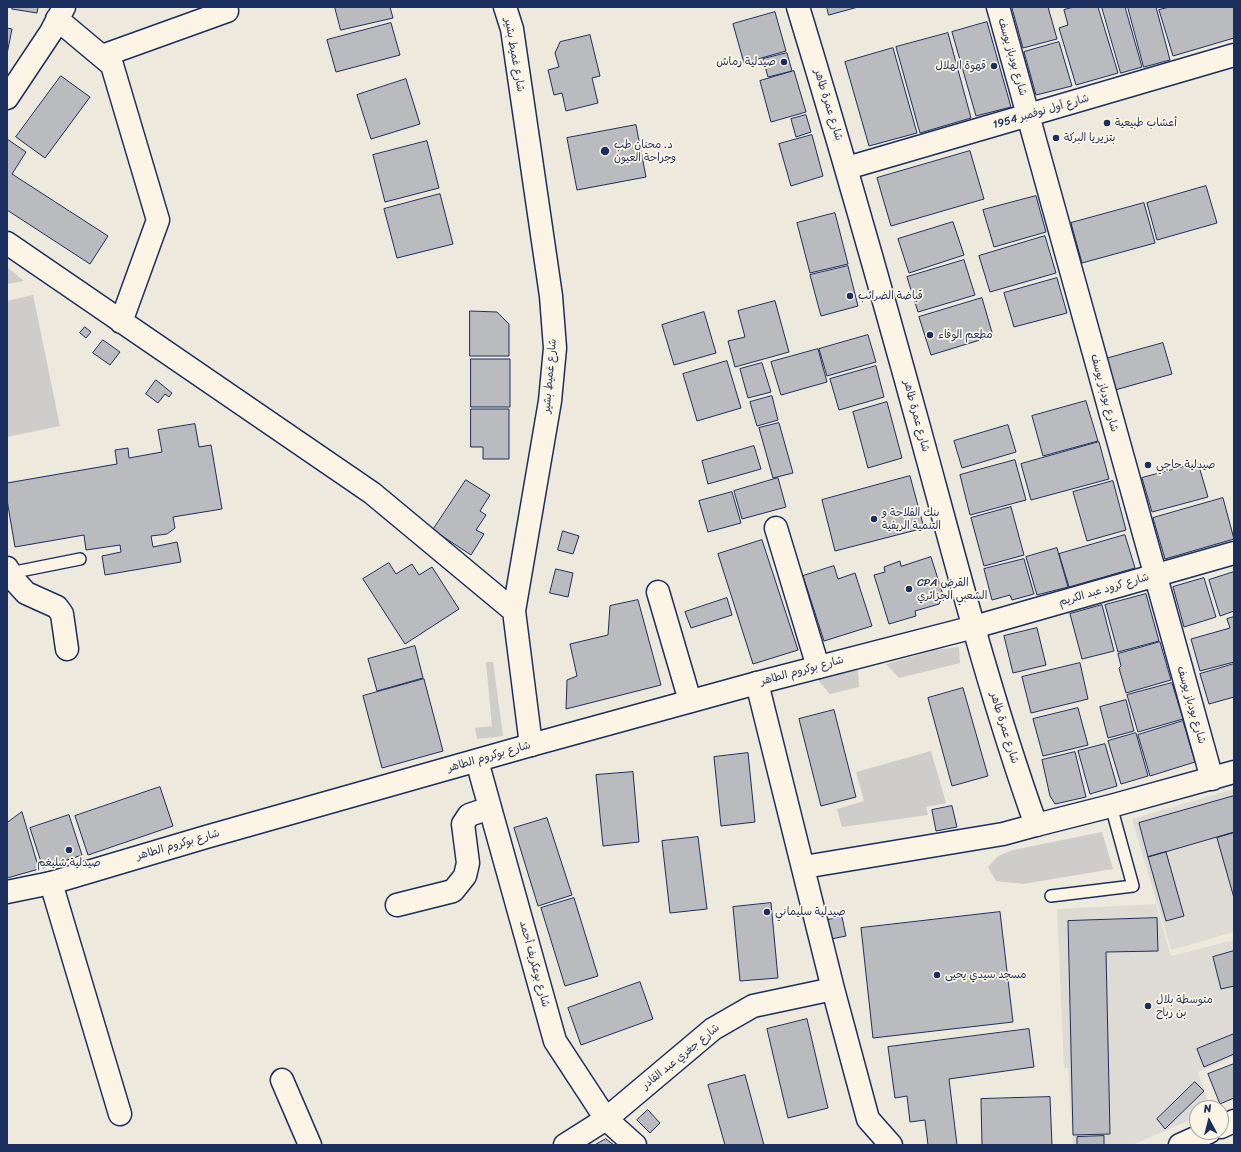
<!DOCTYPE html>
<html>
<head>
<meta charset="utf-8">
<style>
  body { margin:0 }
  #map { position:relative; width:1241px; height:1152px; overflow:hidden; background:#eee9dd; font-family:Sriracha,sans-serif }
  canvas { display:block }
  .frame { position:absolute; inset:0; border:8px solid #1b2f5e; pointer-events:none }
  .north { position:absolute; left:1189px; top:1100px; width:40px; height:40px; box-sizing:border-box; background:#fcf5e5; border:1px solid #a2a6af; border-radius:50%; rotate:353deg; font-size:11px; font-weight:700; line-height:16px; text-align:center; color:#1b2f5e }
  .north::after { content:''; display:block; margin:auto; width:14px; height:18px; background:#1b2f5e; clip-path:polygon(50% 0,100% 100%,50% 72%,0 100%) }
</style>
</head>
<body>
<div id="map">
<canvas width="1241" height="1152"></canvas>
<div class="frame"></div>
<div class="north">N</div>
</div>
<script>
const c = document.querySelector('canvas').getContext('2d');
c.lineJoin = 'round';
function fill(path, color) {
  c.fillStyle = color;
  c.fill(path, 'evenodd');
}
function stroke(path, color, width, dash) {
  c.strokeStyle = color;
  c.lineWidth = width;
  c.lineCap = dash ? 'butt' : 'round';
  c.setLineDash(dash || []);
  c.stroke(path);
}
function label(font, color, halo, rows, align = 'center') {
  c.font = font + ' Sriracha,"Playpen Sans Arabic",sans-serif';
  c.lineWidth = 3.5;
  c.setLineDash([]);
  c.textBaseline = 'middle';
  c.strokeStyle = halo;
  c.fillStyle = color;
  for (const [text, x, y, turn = 0] of rows) {
    c.save();
    c.translate(x, y);
    c.rotate((+turn || 0) * Math.PI / 180);
    c.textAlign = isNaN(turn) ? turn : align;
    if (halo) c.strokeText(text, 0, 0);
    c.fillText(text, 0, 0);
    c.restore();
  }
}
fill(new Path2D(`
  M1234 789V932L1171 950 1132 819Z
  M1156 904 1171 956 1234 940V1057L1198 1072 1210 1108H1197V1117L1132 1145H1073L1068 1068H1064L1057 909Z`), '#dedbd4');
fill(new Path2D(`
  M7 267 24 281 7 284Z
  M33 295 60 426 7 437V301Z
  M959 647 960 663 899 678 886 664 935 650Z
  M486 662H493L503 736 477 739 475 728 492 726Z
  M858 670 859 687 830 694 817 679Z
  M931 751 946 803 926 807 928 815 842 827 837 809 864 801 856 772Z
  M1102 832 1113 869 1023 884 996 881 988 867 998 856 1013 850Z`), '#cfcdca');
const building = new Path2D(`
  M13 7H38L37 13 12 9Z
  M335 7H390L393 18 341 30Z
  M827 7H858L829 15Z
  M1017 7H1048L1057 39 1023 48 1012 8Z
  M1074 7H1098L1118 73 1076 85 1059 28 1068 25 1064 10Z
  M1102 7H1125L1142 67 1121 73Z
  M1128 7H1156L1170 60 1144 67Z
  M1170 7H1234V38L1173 56 1159 10Z
  M775 12 786 51 744 63 733 24Z
  M987 22 1011 107 976 116 952 32Z
  M391 23 400 55 336 72 327 40Z
  M7 28 12 29 7 54Z
  M948 33 971 118 920 133 896 47Z
  M590 35 600 76 592 78 598 103 566 111 562 93 554 95 548 70 559 67 555 53 560 42Z
  M1059 42 1072 86 1036 95 1024 52Z
  M893 48 917 133 869 146 845 62Z
  M787 53 792 71 768 77 763 59Z
  M794 71 806 112 771 122 760 81Z
  M61 76 90 97 45 158 16 137Z
  M406 79 420 124 371 139 357 95Z
  M806 115 811 132 796 137 791 119Z
  M636 125 646 177 577 190 567 138Z
  M812 135 823 176 791 186 779 144Z
  M7 139 26 152 12 174 108 236 90 264 7 210Z
  M427 141 439 188 385 202 373 155Z
  M970 151 984 199 891 226 877 178Z
  M1206 186 1217 223 1157 240 1147 203Z
  M440 194 453 244 397 258 384 209Z
  M1036 196 1046 232 994 247 983 210Z
  M1144 203 1155 243 1082 263 1071 223Z
  M835 213 848 264 810 273 797 223Z
  M953 222 964 255 909 273 898 239Z
  M1045 236 1056 273 990 292 979 256Z
  M964 260 975 295 918 312 907 277Z
  M848 266 858 306 821 316 810 275Z
  M1057 278 1067 313 1014 327 1004 293Z
  M982 298 993 336 931 355 919 317Z
  M775 301 789 352 735 367 728 341 745 337 738 311Z
  M470 311 497 312 509 324V356H470Z
  M704 312 716 353 674 365 662 325Z
  M85 327 91 332 86 338 80 333Z
  M868 335 876 362 827 376 819 349Z
  M103 340 120 352 110 365 93 353Z
  M1163 343 1172 374 1115 390 1105 359Z
  M818 349 827 382 781 395 771 362Z
  M471 359H510V407H471Z
  M727 361 741 408 697 421 683 374Z
  M762 363 771 392 748 398 740 369Z
  M876 366 884 397 839 410 830 379Z
  M156 380 172 393 169 397 165 394 158 403 146 394Z
  M772 396 778 420 757 426 750 402Z
  M1086 401 1098 441 1043 456 1032 416Z
  M887 402 902 458 868 468 853 412Z
  M471 409H509V459H483V447H471Z
  M779 423 793 473 773 478 759 428Z
  M195 424 199 447 211 445 222 509 173 517 175 528 167 534 151 536 153 547 177 542 181 562 105 575 102 556 121 552 120 545 86 550 84 535 15 547 7 500V483L117 464 115 450 128 448 129 458 162 452 158 430Z
  M1008 425 1016 452 962 468 954 441Z
  M1099 442 1109 479 1031 500 1021 464Z
  M754 446 761 469 708 484 702 461Z
  M1015 460 1026 500 970 515 960 475Z
  M1198 463 1208 497 1152 512 1142 478Z
  M910 476 924 528 835 551 822 500Z
  M778 478 786 507 742 519 734 491Z
  M466 480 490 495 480 511 486 515 476 530 484 534 471 555 433 530Z
  M1113 481 1126 530 1087 541 1073 492Z
  M732 492 741 523 708 532 699 501Z
  M1223 498 1234 539 1165 559 1153 518Z
  M1011 507 1024 555 984 566 971 518Z
  M563 531 579 536 573 554 558 550Z
  M1125 535 1135 568 1069 587 1059 554Z
  M762 540 798 650 753 664 718 554Z
  M1057 548 1068 587 1037 595 1026 557Z
  M931 557 943 595 939 604 915 611 916 616 889 624 874 575 885 572 884 567 900 561 901 566Z
  M1024 559 1034 594 1012 600 1010 595 992 600 984 569Z
  M389 563 396 574 412 564 419 575 432 567 459 609 405 644 363 579Z
  M834 566 838 579 855 573 872 626 824 641 803 576Z
  M556 569 573 573 568 597 550 593Z
  M1234 572V611L1220 616 1209 580Z
  M1204 578 1216 617 1184 627 1173 587Z
  M1146 594 1159 641 1118 652 1105 605Z
  M727 598 732 615 691 628 685 612Z
  M638 600 661 685 566 709 567 680 577 676 570 644 608 635 610 606Z
  M1102 605 1114 651 1082 659 1070 614Z
  M1234 617V662L1200 671 1191 639 1230 628 1227 619Z
  M1037 628 1046 665 1013 673 1004 636Z
  M1160 642 1171 680 1126 693 1119 668 1121 666 1118 654Z
  M415 646 423 678 377 691 368 659Z
  M1080 663 1088 699 1031 713 1022 677Z
  M1234 664V697L1209 704 1200 674Z
  M424 679 443 751 382 768 363 696Z
  M1172 683 1183 719 1138 732 1127 695Z
  M963 688 988 776 952 786 928 698Z
  M1126 700 1134 731 1108 738 1100 707Z
  M1078 708 1088 745 1043 756 1033 719Z
  M834 710 856 797 821 806 799 719Z
  M1183 721 1195 762 1150 776 1138 735Z
  M1136 733 1148 776 1121 784 1108 741Z
  M1105 744 1117 786 1090 794 1078 751Z
  M1075 752 1086 797 1055 804 1050 796 1042 760Z
  M748 753 755 822 721 826 714 757Z
  M633 772 639 842 603 846 596 775Z
  M160 787 173 826 88 855 75 816Z
  M1234 796V832L1148 857 1139 823Z
  M952 806 957 827 936 831 932 810Z
  M22 812 39 869 7 878V823Z
  M69 815 82 855 43 868 30 828Z
  M547 818 572 895 538 906 514 828Z
  M1234 833V898L1217 838Z
  M698 837 707 909 670 913 662 841Z
  M1166 852 1184 916 1166 921 1148 857Z
  M574 898 598 976 565 986 541 908Z
  M771 903 778 978 740 981 733 907Z
  M1000 912 1013 1022 873 1038 861 928Z
  M842 917 846 936 826 940 823 921Z
  M1157 918 1158 951 1106 952 1110 1134 1073 1135 1068 921Z
  M1234 951V986L1221 989 1213 957Z
  M640 982 653 1019 581 1045 568 1008Z
  M807 1019 828 1108 788 1118 767 1029Z
  M1029 1029 1034 1067 949 1079 957 1145H928L925 1120 910 1122 907 1096 895 1098 888 1047Z
  M1234 1034V1054L1204 1067 1197 1049Z
  M1234 1064V1098L1220 1104 1208 1074Z
  M745 1075 764 1145H725L708 1085Z
  M1195 1082 1204 1091 1165 1129 1157 1119Z
  M1050 1097 1052 1145H982L981 1099Z
  M648 1110 660 1123 650 1133 637 1120Z
  M1104 1136V1145H1077V1137Z
  M606 1139 614 1145H595Z`);
fill(building, '#babbbe');
stroke(building, '#1b2f5e', 1);
const service = new Path2D(`
  M10 573 80 559
  M1051 896 1133 886 1111 806`);
const minor = new Path2D(`
  M505 7 512 29 551 296 555 348 550 401 514 611 531 745
  M998 7 1212 779
  M57 19 112 65 158 220 121 322
  M102 56 227 11
  M7 98 51 32 64 7
  M7 243 372 493 514 611
  M776 528 818 667
  M7 568 15 581 26 593 57 607 62 614 67 649
  M658 592 690 701
  M974 627 1234 553
  M757 683 833 989 868 1119 891 1145
  M477 761 555 1041 606 1119 635 1145
  M804 867 1003 834 1036 825
  M51 883 120 1114
  M397 905 453 891 465 876 468 863 463 824 469 815 490 808
  M282 1080 310 1145
  M1221 1127 1234 1121
  M565 1145 606 1119 713 1029 753 1006 833 989
  M1180 1145 1209 1132`);
const secondary = new Path2D(`
  M798 7C841 148 881 289 920 431 956 563 990 696 1036 825L1111 806 1234 772
  M847 168 1234 55
  M7 892 51 883 206 837 531 745 757 683 974 627`);
stroke(service, '#1b2f5e', 14);
stroke(minor, '#1b2f5e', 25);
stroke(secondary, '#1b2f5e', 25);
stroke(service, '#fcf5e5', 11);
stroke(minor, '#fcf5e5', 22);
stroke(secondary, '#fcf5e5', 22);
for (const [x, y, r, color] of [
  [784,62,4,"#1b2f5e"],
  [994,66,4,"#1b2f5e"],
  [1107,123,4,"#1b2f5e"],
  [1056,138,4,"#1b2f5e"],
  [605,151,5,"#1b2f5e"],
  [850,296,4,"#1b2f5e"],
  [930,335,4,"#1b2f5e"],
  [1148,465,4,"#1b2f5e"],
  [874,519,4,"#1b2f5e"],
  [909,589,4,"#1b2f5e"],
  [69,850,4,"#1b2f5e"],
  [767,912,4,"#1b2f5e"],
  [937,975,4,"#1b2f5e"],
  [1148,1006,4,"#1b2f5e"]
]) {
  const dot = new Path2D();
  dot.arc(x, y, r, 0, 2 * Math.PI);
  c.fillStyle = color;
  c.fill(dot);
  stroke(dot, '#fcf5e5', 1.5);
}
label('11px', '#1b2f5e', '#fcf5e5', [
  ["شارع غميط بشير",514,55,80],
  ["شارع بودباز يوسف",1012,57,74],
  ["شارع عمرة طاهر",828,105,73],
  ["شارع أول نوفمبر 1954",1041,112,-16],
  ["شارع غميط بشير",550,376,-85],
  ["شارع بودباز يوسف",1104,393,75],
  ["شارع عمرة طاهر",916,416,75],
  ["شارع كرود عبد الكريم",1104,590,-16],
  ["شارع بوكروم الطاهر",802,671,-15],
  ["شارع بودباز يوسف",1191,705,74],
  ["شارع عمرة طاهر",1004,728,73],
  ["شارع بوكروم الطاهر",489,757,-16],
  ["شارع بوكروم الطاهر",178,845,-16],
  ["شارع بوعكريف أحمد",534,964,75],
  ["شارع جغري عبد القادر",681,1057,-39]
]);
label('11px', '#1b2f5e', '#fcf5e5', [
  ["صيدلية رماش",776,62,"right"],
  ["قهوة الهلال",986,66,"right"],
  ["أعشاب طبيعية",1115,123],
  ["بتزيريا البركة",1064,138],
  ["د. محنان طب",614,145],
  ["وجراحة العيون",614,158],
  ["قباضة الضرائب",858,296],
  ["مطعم الوفاء",938,335],
  ["صيدلية حاجي",1156,465],
  ["بنك الفلاحة و",882,513],
  ["التنمية الريفية",882,526],
  ["CPA القرض",917,583],
  ["الشعبي الجزائري",917,596],
  ["صيدلية شليغم",69,863,"center"],
  ["صيدلية سليماني",775,912],
  ["مسجد سيدي يحيى",945,975],
  ["متوسطة بلال",1156,1000],
  ["بن رباح",1156,1013]
], 'left');
</script>
</body>
</html>
